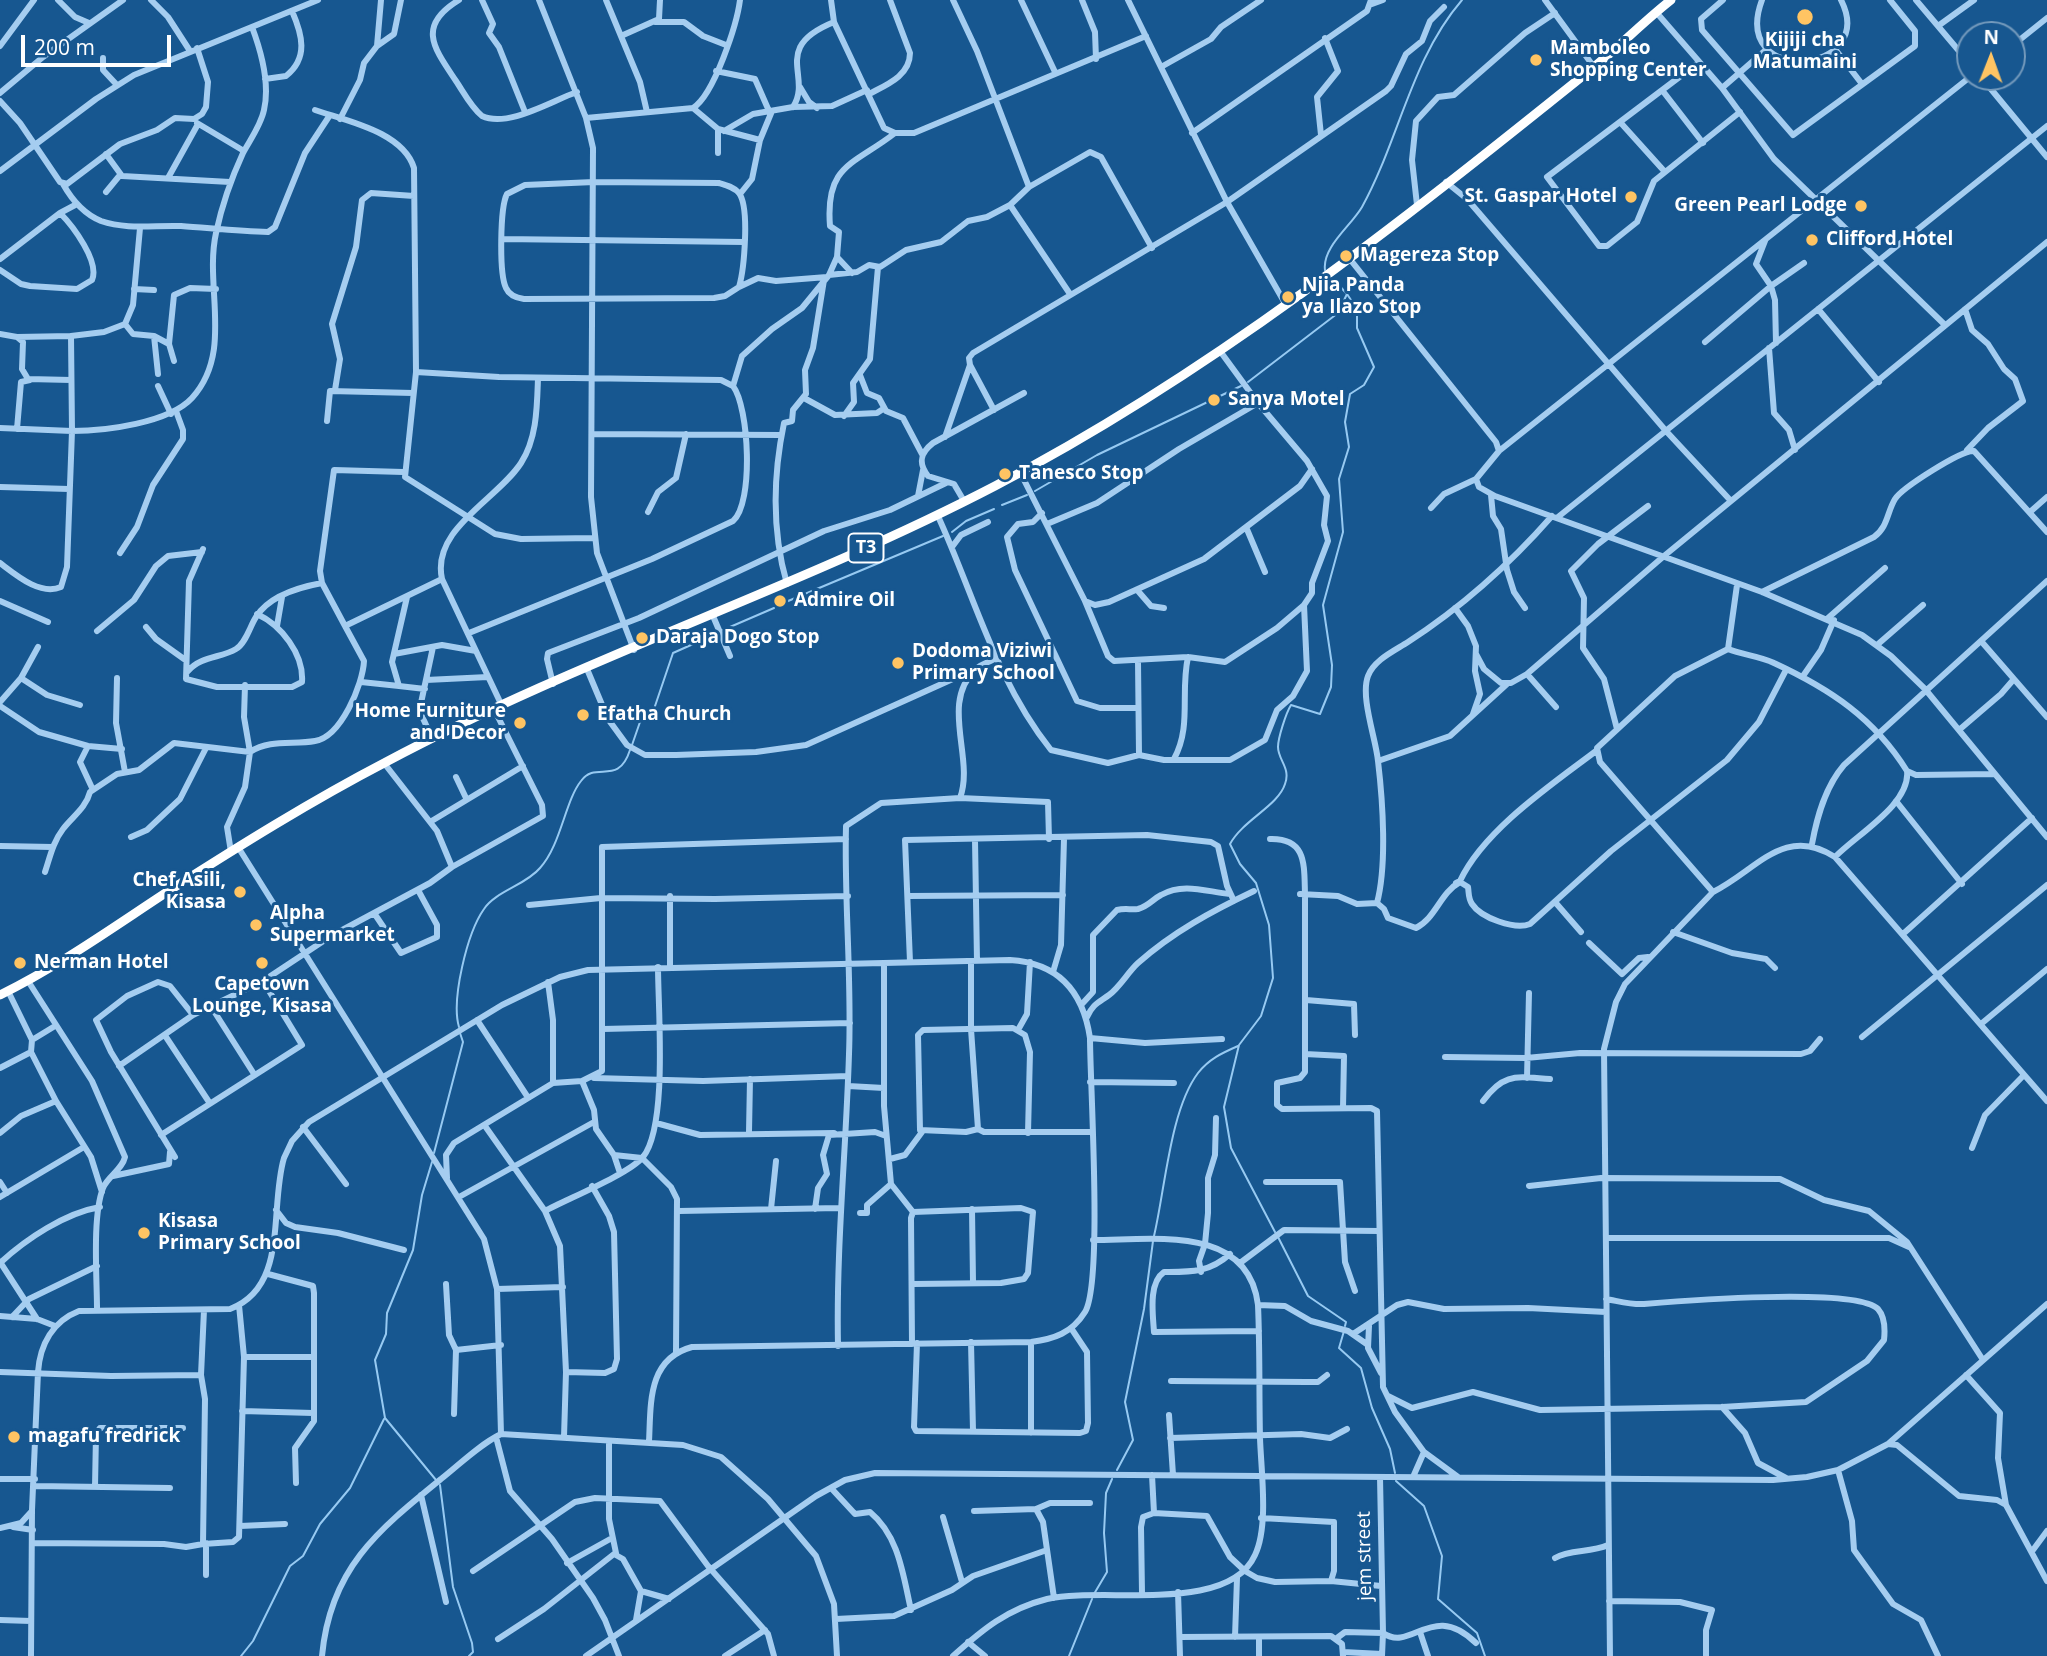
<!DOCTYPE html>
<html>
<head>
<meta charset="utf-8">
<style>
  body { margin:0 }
  #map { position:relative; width:2047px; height:1656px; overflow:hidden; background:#175790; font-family:"Open Sans",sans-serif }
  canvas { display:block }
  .north { position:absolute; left:1956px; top:21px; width:70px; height:70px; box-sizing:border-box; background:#175790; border:2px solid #749abc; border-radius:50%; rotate:1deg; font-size:19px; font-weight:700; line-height:28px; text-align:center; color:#fff }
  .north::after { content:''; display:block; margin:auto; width:24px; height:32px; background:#ffc463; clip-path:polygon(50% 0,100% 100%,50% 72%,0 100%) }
  .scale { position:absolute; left:21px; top:35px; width:150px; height:32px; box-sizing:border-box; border:4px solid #fff; border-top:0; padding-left:9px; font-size:21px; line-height:24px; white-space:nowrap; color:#fff; -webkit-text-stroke:5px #175790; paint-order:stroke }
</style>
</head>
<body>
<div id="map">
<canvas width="2047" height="1656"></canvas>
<div class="north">N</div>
<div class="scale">200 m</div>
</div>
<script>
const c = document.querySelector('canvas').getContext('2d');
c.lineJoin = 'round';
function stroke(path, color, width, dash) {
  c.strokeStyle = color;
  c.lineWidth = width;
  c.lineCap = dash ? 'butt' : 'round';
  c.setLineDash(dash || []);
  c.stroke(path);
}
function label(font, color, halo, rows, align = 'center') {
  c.font = font + ' "Open Sans",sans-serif';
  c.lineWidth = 6;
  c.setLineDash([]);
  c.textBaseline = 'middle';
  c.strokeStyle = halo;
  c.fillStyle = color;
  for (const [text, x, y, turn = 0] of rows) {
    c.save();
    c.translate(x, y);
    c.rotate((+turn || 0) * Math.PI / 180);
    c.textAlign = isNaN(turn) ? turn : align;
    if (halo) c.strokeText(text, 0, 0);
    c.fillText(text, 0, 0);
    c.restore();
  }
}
stroke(new Path2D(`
  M1325 270C1322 247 1351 226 1362 207 1399 140 1411 59 1462 0
  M1248 382 1338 313 1347 294 1335 281
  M1035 491 1097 455 1241 386
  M1002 505 1027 495
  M952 532 966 521 994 509
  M781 604 943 536
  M723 630 774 608
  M632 745 640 722 654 709 673 653 718 633
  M459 1027C451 1000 467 933 484 909 496 891 526 885 540 868 561 845 565 801 581 781 596 760 618 787 630 750
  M434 1153 463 1042 460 1033
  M432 1162 422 1195 413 1250 387 1313 386 1334 375 1360 385 1418 436 1480
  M1275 1232 1231 1148 1224 1107 1239 1045 1261 1016 1273 978 1269 925 1256 883 1240 864 1230 844C1243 820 1278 806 1285 784 1291 768 1278 760 1278 747 1278 738 1286 713 1291 705L1320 714 1331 687 1332 665 1323 605 1343 532 1339 479 1349 447 1345 422 1350 394 1364 385 1374 367 1357 328V309L1347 294
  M1154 1236C1165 1190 1170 1110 1198 1073 1209 1059 1222 1053 1238 1046
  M1278 1237 1308 1296 1346 1322 1345 1326
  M1344 1331 1339 1348 1361 1368 1372 1408 1390 1449 1395 1473
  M1117 1470 1133 1440 1125 1402 1144 1309 1153 1241
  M1396 1481 1424 1506 1442 1556 1438 1599 1477 1633 1485 1656
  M440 1485 453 1587 472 1643 473 1652 469 1656
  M1094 1594 1107 1572 1104 1533 1106 1493 1112 1479
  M241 1656 253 1641 290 1566 303 1556 320 1524 350 1488 384 1419
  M1069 1656 1092 1599`), '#97caf2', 2);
stroke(new Path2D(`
  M58 0 75 17 89 23
  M151 0 168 17 190 51
  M459 0C416 26 434 48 456 81 464 93 471 107 482 116 508 128 551 101 577 92
  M482 0 493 24 489 33 499 47 525 112
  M539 0 586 118 593 148 591 497 597 553 634 650
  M606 0 640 82 647 112
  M831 0 834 22 884 128 895 133H914L1146 36
  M953 0 977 51 1029 187
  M1021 0 1055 72
  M1082 0 1095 32 1096 59
  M1128 0 1227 202 1286 305
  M1545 0 1594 67
  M1723 0 1701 19 1702 30 1793 135 1915 46V31L1890 0
  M1762 0C1729 88 1879 75 1841 0
  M1916 0 1970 64
  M1372 4 1383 0
  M1656 12 1722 88 1774 159 1945 325
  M655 22H684L703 36 726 45
  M1938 26 1974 0
  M621 36 659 19 660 0
  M0 46 34 0
  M377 46 394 34 401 0
  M2012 46 2047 18
  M1835 49 1862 84
  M103 58V70L117 85
  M1698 63 1547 177 1599 246H1607L1637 222 1654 181 1740 112
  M1161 67 1211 39 1221 27 1261 0
  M716 71 755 79 769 111
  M1981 77 2047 157
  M265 79 286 76C309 58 302 34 292 11
  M800 87 809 102 817 108
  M1722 88 1768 48
  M1662 90 1703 143
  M0 93 43 57 123 0
  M869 94C886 85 910 76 910 53L890 0
  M0 101 20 123 60 182 67 184 120 144 157 130 175 118 194 119 202 114 206 107 208 82 197 48
  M793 107C813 76 770 48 834 22
  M693 108 718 129 760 140 752 179 740 194
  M315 110C347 121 403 132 414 168L416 372 405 477 495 534 521 539 594 538
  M586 118 693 108C714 95 737 24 740 0
  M340 119 360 80 364 63 377 46 381 0
  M1620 122 1665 172
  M197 123 244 151
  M718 129V153
  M724 131 753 114 793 107 832 106 867 90
  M1192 133 1367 11 1371 0
  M1321 135 1317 97 1338 71 1325 38
  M760 140 772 111
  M106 154 122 176 230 182
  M0 171 96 99 134 75 318 0
  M168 178 198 124
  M594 182 719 183C726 185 734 187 739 193 750 208 744 270 739 287L725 296 714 298 524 299C517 298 509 295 506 288 499 274 500 207 507 194L525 185Z
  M1446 182 1467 199 1666 431 1731 501
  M63 184C72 200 84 214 101 221 127 230 154 225 181 226 210 228 239 231 268 232L275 227 305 153 330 115
  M106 192 120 175
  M1010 205 1070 294
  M1417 205 1412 160 1416 121 1438 97 1454 95 1525 33 1555 13
  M502 239 744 242
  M1765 241 1756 264 1771 286 1775 300 1776 343
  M1837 243 1850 236
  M1349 258 1496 442 1499 451 1476 479 1479 487 1495 496 1762 592 1862 635 1891 656 1925 689 2047 837
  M0 259 60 213 77 204
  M0 270 21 284 30 286 77 289 92 280C100 262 73 226 60 213
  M852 273 837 257 839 232 830 226C825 164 854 165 895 133
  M829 275 837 257
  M739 287 758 278 776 281 827 277
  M134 289 154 290
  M1818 309 1879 382
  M1965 309 1972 330 1988 344 2004 369 2015 379 2023 401 1988 428 1967 450
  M125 324 133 334 154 336 169 344
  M0 334 17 337 23 342 22 369 28 379 71 380
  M154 336 158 374
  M17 337 71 336
  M1705 342 1771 286 1804 263
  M1769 348 1774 413 1789 430 1795 450
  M174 361 169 344 174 295 190 288 216 289
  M416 372 499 377 721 380 733 386C749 407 754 503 733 521L652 559 469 633
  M860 375 867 393 879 398 886 411 903 418 922 454
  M158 386 171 414
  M733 386 742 356 772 329 802 308 829 275 857 272 869 265 880 267 906 250 941 242 968 221 987 217 1010 205 1029 187 1090 152 1101 157 1152 248
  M335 390 340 359 332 324 356 247 362 200 371 193 414 196
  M804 398 835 415 877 413 883 409
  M994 410 970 365 969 358 973 353 1227 202 1386 91 1391 86 1406 54 1422 41 1430 21 1444 7
  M844 416 854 402 853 383 870 359 878 267
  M327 421 330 391 413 393
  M0 428 72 431 71 336 104 332 125 324 133 305 140 228
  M17 429 21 382 30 380
  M592 434 781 435
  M945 437 970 365
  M1499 451 1970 77
  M403 472 334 470 320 571 322 583 345 626 442 579
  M1020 472 1085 601 1108 656 1114 661 1188 657 1225 662 1277 628 1304 605
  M0 487 69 489
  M1491 495 1493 516 1501 529 1507 570 1514 592 1525 608
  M918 496 923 470
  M964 501 954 484 928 476C918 463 920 453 933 443L1024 393
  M1431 508 1444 494 1476 479
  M648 512 658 492 676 478 686 434
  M2030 512 2047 497
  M1042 513 1033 522 1018 524 1007 537 1015 570 1077 701 1100 708H1138
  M937 514C974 594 995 680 1051 750L1108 763 1139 755 1164 760H1230L1265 740 1277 710 1293 696 1307 671 1304 605 1312 593V583L1328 541 1324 525 1327 496 1307 461 1258 403 1220 351
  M1558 517 2047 126
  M1047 524 1097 503 1179 449 1258 403
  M1246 527 1265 572
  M952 547 961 535 988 522
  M203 549 189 581 186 679 217 687H292L302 682C304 654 281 625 257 614
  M120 553 137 527 153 485 183 439V430L176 411
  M0 563C16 575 40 596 61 587L67 567 72 431C105 431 169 423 192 398 234 352 204 287 216 233 222 205 231 179 243 153 250 140 261 125 264 110 270 84 261 51 252 27
  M787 584C772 532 773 476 784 423L792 421 793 410 806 394 805 370 813 348 824 280
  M1737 585 1728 649 1675 676 1597 748 1600 762 1713 892C1756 871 1784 824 1835 857L2047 1101
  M1138 591 1151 606 1164 608
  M1762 592 1874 537C1888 527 1887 512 1895 499 1902 488 1961 450 1974 451L2047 532
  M407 597 392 662 399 686 425 689
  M0 601 48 622
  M1085 601 1095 605 1109 602 1204 559 1300 486 1312 469
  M1455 608 1468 626 1476 646 1475 671 1480 694 1473 714
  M713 616 730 656
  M1828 618 1885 568
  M277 626 282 597
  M146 627 156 639 184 659
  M97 631 134 600 156 566 168 556 202 552
  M1981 641 2047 717
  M1877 645 1923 605
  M1728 649C1743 655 1760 656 1774 663 1830 689 1874 718 1907 771L1916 775 1995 774
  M394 654 442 645 476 651
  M1476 654 1484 669 1501 683H1511L1527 674 1664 556 2047 242
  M1138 661 1139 755
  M587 669 608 719 627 745 645 755H676L756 752 806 745 975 669
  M188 671C201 656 221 658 236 649 246 643 250 626 256 617 269 596 300 587 322 583
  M1527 674 1556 707
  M1803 676 1821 650 1834 620
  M21 678 47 695 80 705
  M117 678 116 723 125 772
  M426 680 488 677
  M361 682 399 686
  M553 684 547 659 548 653 639 618 824 531 890 510 946 483
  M0 702 21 678 38 647
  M0 706 39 732 88 746 122 749
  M502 706 442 579C431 529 497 500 521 463 537 438 537 407 538 378
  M1617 729 1604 679 1583 648 1584 598 1571 571 1598 544 1648 506
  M1959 730 2001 694 2014 679
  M432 738 421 714V703L433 647
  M88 746 80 762 93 790
  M1174 759C1192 726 1180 693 1188 657
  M1378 761 1450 736 1507 684
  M384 763 437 831 452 867
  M456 777 466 798
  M960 798 1048 802 1049 839
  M1896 801 1962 884
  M430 822 523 766
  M131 837 147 830 180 799 206 748
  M1270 839C1307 838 1304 865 1305 894V1072L1300 1078 1277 1083V1105L1282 1109 1371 1108 1377 1111 1383 1387 1395 1412 1424 1452 1458 1477
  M975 840 977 961
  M1812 844C1817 817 1825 787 1844 765L2047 581
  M0 846 52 847
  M238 847 484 1239 497 1289 501 1434
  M231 852 227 827 245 787 250 752C270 739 293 745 315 741 341 737 363 684 364 661L345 626
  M1835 857C1856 835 1911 804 1907 771
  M45 872C50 857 53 842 63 829 72 817 86 808 90 792L117 774 139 770 174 743 250 752 244 717 245 685
  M1456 883 1460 881C1484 830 1551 785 1596 751
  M1300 894 1338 896 1357 904 1377 903C1387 865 1383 803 1378 761 1376 739 1360 697 1368 676 1374 660 1394 651 1408 642 1462 607 1509 565 1552 516
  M670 896V967
  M908 896 1063 895
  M1555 902 1581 932
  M1377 903 1384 909 1388 918 1416 928C1436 918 1440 893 1460 882L1468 887C1469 893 1468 898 1472 904 1481 918 1515 930 1530 924L1611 851 1727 760 1759 722 1786 670
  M529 905 601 898 715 899 848 896
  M374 913 401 953 437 937V925L418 890
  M1673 932 1732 953 1766 959 1775 968
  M1903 934 2032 818
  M1589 943 1622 974 1639 958 1648 957
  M971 961V1029L978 1129 984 1132H1091
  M910 962 905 840 1147 835 1211 842 1218 846 1227 886 1234 901
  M884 963V1106L891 1184 913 1212
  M1053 972 1061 945 1064 839
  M28 981 92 1081 125 1157C122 1170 108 1176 103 1188 92 1217 97 1277 97 1309
  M548 982 553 1020V1083
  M8 991 32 1040 31 1052 56 1101 91 1157 102 1192
  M1306 1000 1354 1004 1355 1035
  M1082 1004 1093 992V935L1117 910C1125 908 1131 910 1138 909 1149 906 1153 899 1161 895 1184 882 1207 892 1230 894
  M212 1008 254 1074
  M1087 1017C1093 1004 1098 1003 1109 995 1120 987 1128 972 1138 963 1173 932 1212 911 1254 891
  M477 1020 527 1096
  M1981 1024 2047 969
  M603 1029 850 1023
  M1018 1030 1027 1014 1030 962
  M166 1037 209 1102
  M1862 1037 2047 885
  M1090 1038 1145 1043 1222 1039
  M32 1040 55 1026
  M1305 1054 1344 1056 1343 1108
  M1445 1057 1526 1058 1580 1053 1801 1054 1810 1051 1820 1039
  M119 1066 193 1015 263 981 331 936 430 883 452 867 543 816 542 805 494 709
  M0 1068 31 1052
  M594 1078 703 1081 848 1076
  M1527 1078 1529 993
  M582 1081 594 1110 596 1129 614 1155 620 1173
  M1090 1082 1174 1083
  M848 1086 884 1088
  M1483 1101C1504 1072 1517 1077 1550 1079
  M656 1123 700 1135 834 1133
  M485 1126 545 1211 560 1246 566 1372 564 1437
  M303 1127 346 1184
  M978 1129 966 1132 920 1130 918 1035 923 1030 1013 1028 1025 1035 1030 1052 1028 1133
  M749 1132 750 1079
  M0 1133 21 1116 56 1101
  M161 1135 302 1045 263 981
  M1972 1148 1985 1115 2024 1075
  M614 1155 642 1158 671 1187 677 1199 676 1353
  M175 1157 111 1052 96 1020 127 996 158 982 170 986 193 1015
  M890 1159 905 1155 922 1132
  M113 1176 169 1164 170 1152
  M447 1178 446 1155 454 1143 553 1083 582 1081 602 1071V847L846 839
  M0 1182 7 1193
  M1266 1182H1340L1345 1262 1355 1291
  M1529 1186 1601 1178 1780 1179 1824 1200 1869 1211 1907 1242 1983 1360
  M0 1197 84 1147
  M459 1197 594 1122
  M771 1209 776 1161
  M815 1209 818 1188 827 1174 823 1155 829 1135 875 1132 886 1136
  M972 1209 973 1282
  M276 1210 286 1223 295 1227 338 1233 404 1250
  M545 1211C567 1199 629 1174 643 1157 668 1126 658 1009 658 967
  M679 1211 839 1208
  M860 1213H867V1205L891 1184
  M1606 1238H1889L1909 1247
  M1230 1254C1209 1273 1190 1272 1164 1272 1148 1283 1153 1315 1154 1332L1259 1331
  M0 1262 37 1319
  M0 1263C26 1239 65 1213 100 1207
  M1240 1263 1284 1230 1379 1231
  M1201 1272 1199 1261 1205 1244 1208 1213V1178L1215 1155 1216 1118
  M268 1274 313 1286 314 1293V1421L295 1448 296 1483
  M446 1284 449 1335 456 1350
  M497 1289 563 1287
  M1258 1305 1285 1306 1311 1321 1348 1331 1368 1345
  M0 1316 37 1319 55 1326
  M12 1317 29 1299 97 1266
  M1369 1326 1368 1348 1381 1373
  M1353 1334 1397 1305 1408 1302 1444 1309 1528 1308 1606 1312
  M971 1342 973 1431
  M917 1343 914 1427 916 1431 1080 1433 1086 1431 1088 1423 1087 1352 1071 1328
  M912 1344 911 1218 913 1212 1021 1208 1033 1212 1028 1273 1024 1279 1001 1283 913 1284
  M838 1346C836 1248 846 1152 849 1054 852 978 844 902 846 826L881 803 960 798C975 758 939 703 976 669 981 664 990 662 996 658
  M244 1357H313
  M0 1372 111 1376 201 1375
  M566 1372 605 1373 614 1369 617 1359 614 1232 609 1216 592 1186
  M1966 1375 2000 1413 1998 1458 2006 1505
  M1171 1381 1306 1382H1318L1327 1375
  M1388 1396 1412 1408 1473 1392 1540 1410 1722 1407 1806 1402 1867 1361 1884 1340C1885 1331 1885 1317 1878 1309 1855 1287 1680 1301 1644 1304 1632 1305 1618 1301 1606 1299
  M1722 1407 1745 1433 1758 1463 1786 1478
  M242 1411 313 1413
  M454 1414 456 1350 501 1345
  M1169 1415 1173 1475
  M1031 1433V1342
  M496 1437 510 1491 552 1539 593 1598 605 1620 619 1656
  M1170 1438 1301 1434 1330 1438 1347 1429
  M609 1441V1519L616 1553
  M1888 1444 1897 1445 1959 1496 1997 1500 2006 1505 2047 1581
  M1838 1470 1852 1521 1854 1550 1893 1604 1921 1620 1938 1656
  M1152 1475 1154 1513
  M1413 1477 1424 1452
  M0 1479H35
  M35 1486 170 1488
  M95 1487 96 1434 100 1428H183
  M831 1488 855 1514 870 1512C899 1536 903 1575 911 1610
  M421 1495 446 1602
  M1036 1509 1043 1522 1054 1598
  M974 1511 1036 1509 1050 1503H1090
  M943 1517 962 1582
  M1261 1518 1334 1522V1571L1331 1581
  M240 1526 285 1524
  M13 1527 33 1530
  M0 1528 21 1523 31 1512
  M33 1543 164 1544 186 1547 203 1544 205 1399 201 1375 204 1310
  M203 1544 233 1542 239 1537 244 1357 239 1305
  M2033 1550 2047 1531
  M1555 1558C1570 1549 1590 1553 1608 1545
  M567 1563 612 1538
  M473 1571 575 1502 595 1498 660 1501 708 1566 768 1634 774 1656
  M206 1575V1543
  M1178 1592 1180 1656
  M1142 1593 1141 1527 1143 1517 1154 1513 1207 1516 1230 1557 1245 1571 1257 1578 1275 1582 1331 1581 1381 1586
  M1609 1601 1680 1602 1712 1610 1706 1630V1656
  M836 1619 894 1616 952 1590 973 1576 1047 1550
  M0 1620 31 1621
  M636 1620 641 1591
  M1420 1632 1428 1656
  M1180 1637 1331 1636 1342 1644 1343 1656
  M1235 1637 1237 1578
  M1259 1637V1656
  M1337 1638 1345 1632 1383 1633 1380 1477
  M498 1639 544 1609 614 1554 623 1559 641 1591 669 1599
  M968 1642 985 1656
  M1343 1652 1382 1654
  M31 1656 32 1510 38 1372C40 1344 53 1321 79 1311L230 1309C289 1287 269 1208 284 1158L292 1141 309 1122 502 1005 560 977 588 970 1010 960C1058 963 1083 991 1090 1038 1090 1085 1103 1282 1085 1312 1072 1333 1054 1339 1031 1342L692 1347C647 1359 651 1404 649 1442
  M322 1656C330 1569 377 1531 441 1479 460 1464 479 1445 501 1434L683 1445 721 1457 768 1499 816 1556 834 1604 837 1656
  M586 1656 816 1496 845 1480 875 1473 1773 1480 1807 1477 1838 1470 1888 1444 2047 1304
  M725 1656 765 1630
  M953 1656C982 1630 1007 1609 1047 1599 1102 1586 1228 1615 1255 1555 1269 1526 1261 1470 1260 1438 1259 1394 1260 1350 1258 1305 1248 1224 1153 1240 1093 1240
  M1382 1656 1383 1633C1412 1653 1432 1600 1476 1643
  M1610 1656 1604 1049 1616 1002 1625 984 1713 892`), '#a5cdf0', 6);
stroke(new Path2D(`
  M0 995C59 966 112 928 167 892 239 846 311 801 386 762 583 657 797 589 995 486 1210 374 1401 222 1589 71 1618 48 1643 22 1671 0`), '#fff', 9);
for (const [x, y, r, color] of [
  [1805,17,9,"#ffc463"],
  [1536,60,7,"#ffc463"],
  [1631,197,7,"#ffc463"],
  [1861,206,7,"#ffc463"],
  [1812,240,7,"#ffc463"],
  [1346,256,7,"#ffc463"],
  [1288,297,7,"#ffc463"],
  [1214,400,7,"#ffc463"],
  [1005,474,7,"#ffc463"],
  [780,601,7,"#ffc463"],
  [642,638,7,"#ffc463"],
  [898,663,7,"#ffc463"],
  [583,715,7,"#ffc463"],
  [520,723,7,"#ffc463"],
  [240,892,7,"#ffc463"],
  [256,925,7,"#ffc463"],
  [20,963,7,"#ffc463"],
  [262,963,7,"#ffc463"],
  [144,1233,7,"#ffc463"],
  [14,1437,7,"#ffc463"]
]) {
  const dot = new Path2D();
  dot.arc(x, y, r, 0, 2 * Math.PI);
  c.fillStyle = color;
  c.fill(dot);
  stroke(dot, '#175790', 2.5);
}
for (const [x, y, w] of [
  [866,548,35]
]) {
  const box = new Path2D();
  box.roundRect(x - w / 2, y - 14.5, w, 29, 5);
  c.fillStyle = '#175790';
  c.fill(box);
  stroke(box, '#fff', 2);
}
label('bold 18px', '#fff', null, [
  ["T3",866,548]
]);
label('bold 19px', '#fff', '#175790', [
  ["Kijiji cha",1805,41,"center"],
  ["Matumaini",1805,63,"center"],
  ["Mamboleo",1550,49],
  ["Shopping Center",1550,71],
  ["St. Gaspar Hotel",1617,197,"right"],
  ["Green Pearl Lodge",1847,206,"right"],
  ["Clifford Hotel",1826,240],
  ["Magereza Stop",1360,256],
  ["Njia Panda",1302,286],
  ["ya Ilazo Stop",1302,308],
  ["Sanya Motel",1228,400],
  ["Tanesco Stop",1019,474],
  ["Admire Oil",794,601],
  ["Daraja Dogo Stop",656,638],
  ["Dodoma Viziwi",912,652],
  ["Primary School",912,674],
  ["Home Furniture",506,712,"right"],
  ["and Decor",506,734,"right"],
  ["Efatha Church",597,715],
  ["Chef Asili,",226,881,"right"],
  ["Kisasa",226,903,"right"],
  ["Alpha",270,914],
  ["Supermarket",270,936],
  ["Nerman Hotel",34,963],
  ["Capetown",262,985,"center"],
  ["Lounge, Kisasa",262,1007,"center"],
  ["Kisasa",158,1222],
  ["Primary School",158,1244],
  ["magafu fredrick",28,1437]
], 'left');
label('19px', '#fff', '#175790', [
  ["jem street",1365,1556,-91]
]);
</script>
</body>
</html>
